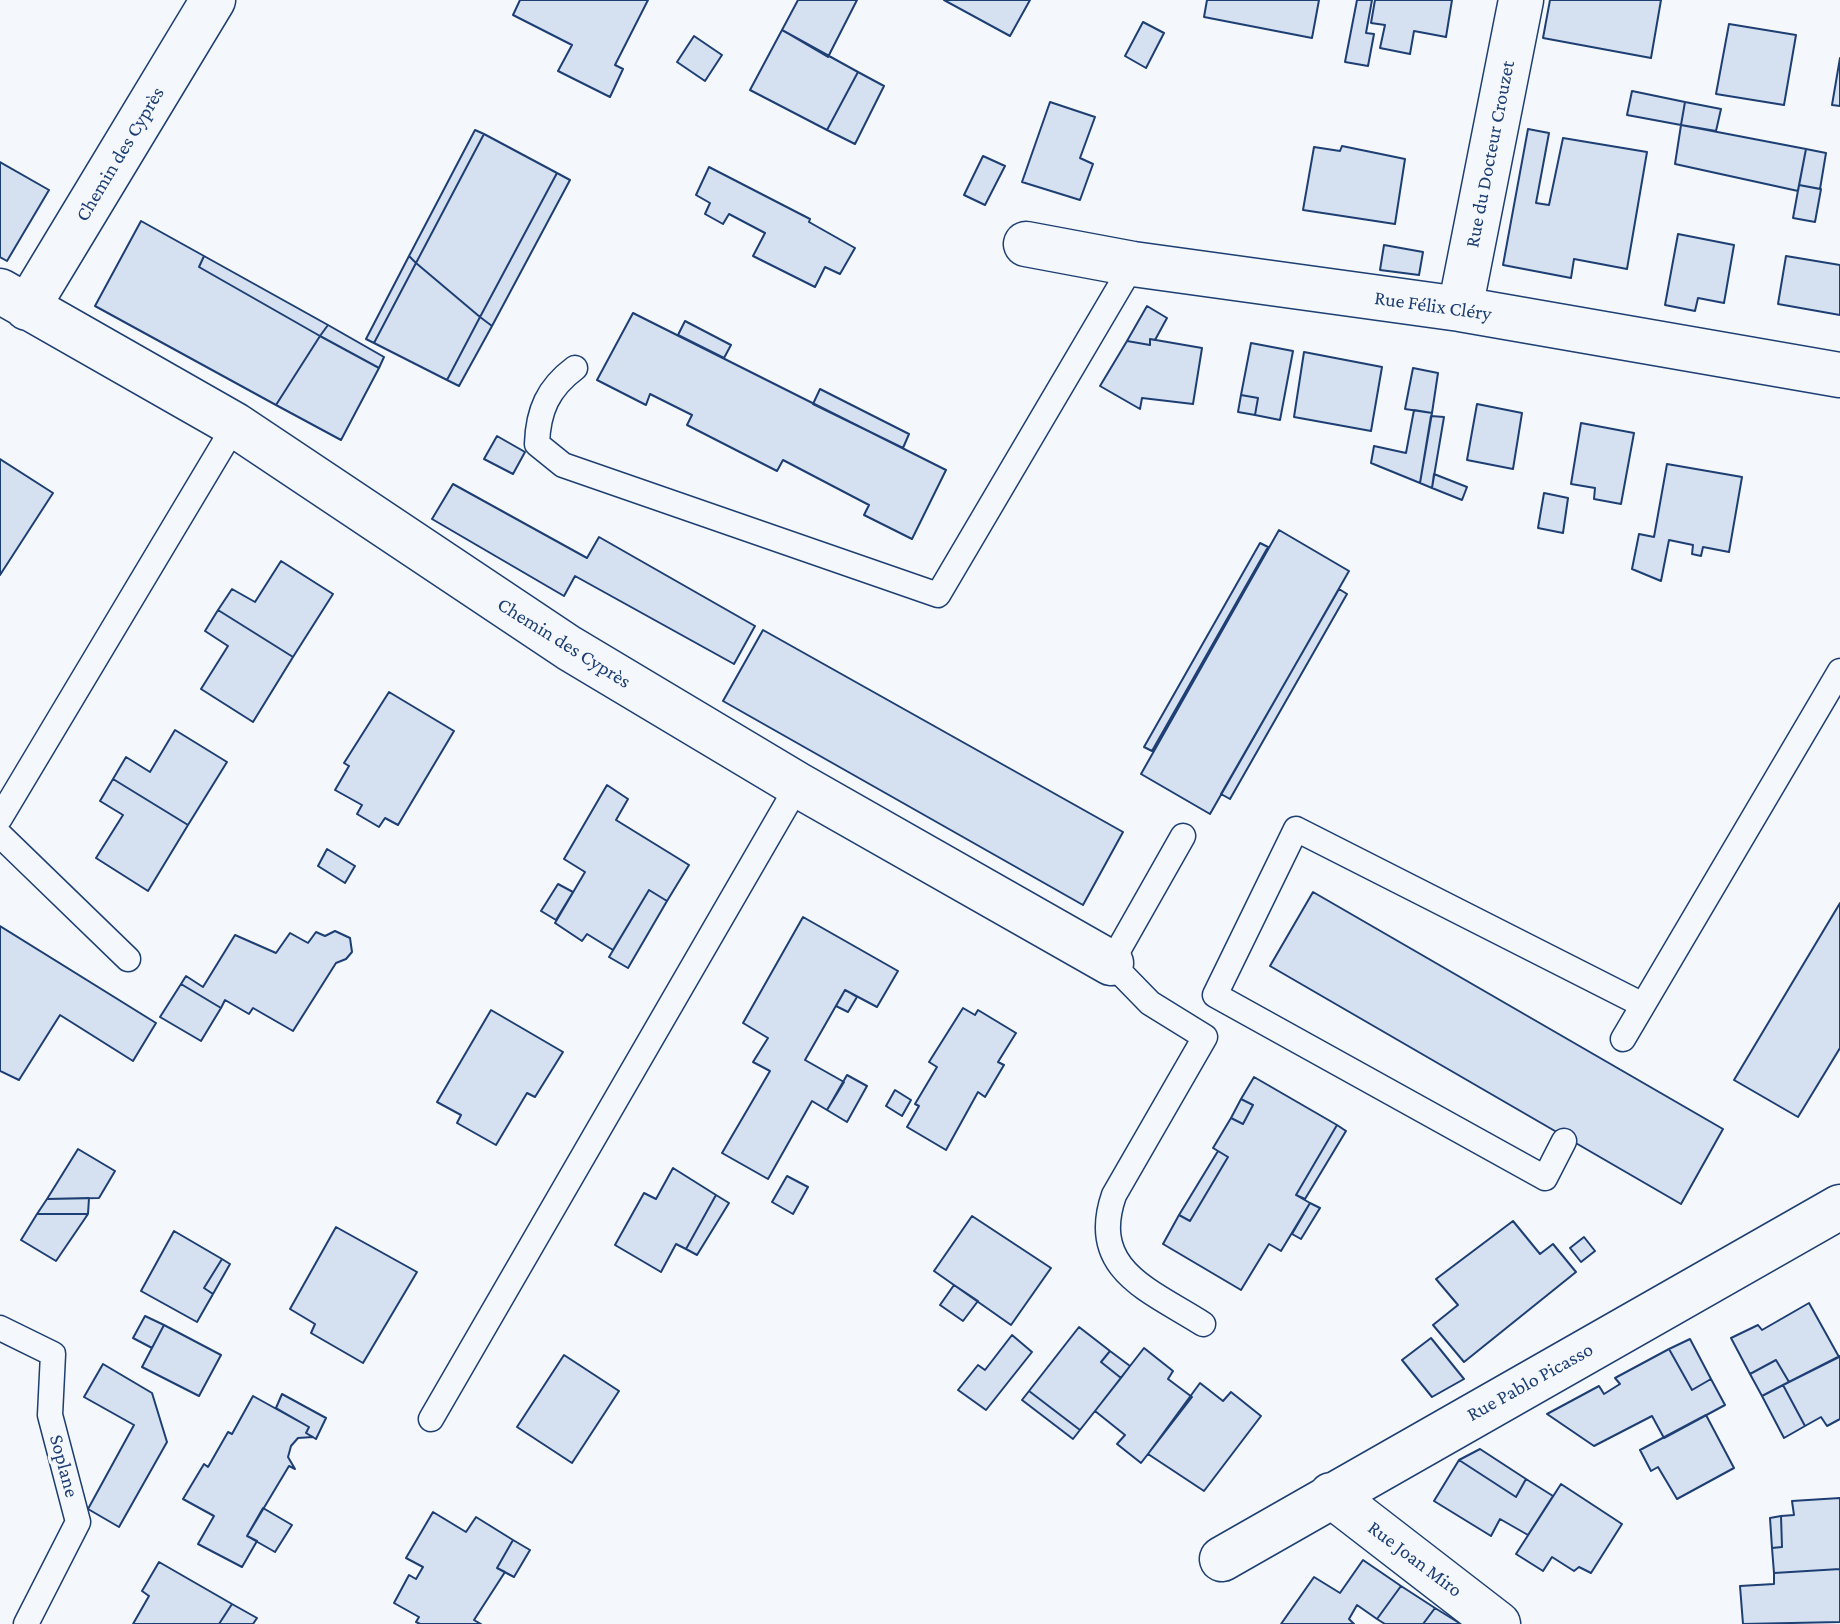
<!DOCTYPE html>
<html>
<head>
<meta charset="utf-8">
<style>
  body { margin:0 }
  canvas { display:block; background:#f4f7fb }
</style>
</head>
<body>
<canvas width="1840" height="1624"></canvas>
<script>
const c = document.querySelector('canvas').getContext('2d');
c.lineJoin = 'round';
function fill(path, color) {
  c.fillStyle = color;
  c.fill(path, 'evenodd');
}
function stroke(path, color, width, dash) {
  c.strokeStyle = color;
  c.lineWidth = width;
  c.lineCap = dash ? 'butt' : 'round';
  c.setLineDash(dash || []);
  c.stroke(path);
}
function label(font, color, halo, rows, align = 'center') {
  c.font = font + ' "Crimson Pro",serif';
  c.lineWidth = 6;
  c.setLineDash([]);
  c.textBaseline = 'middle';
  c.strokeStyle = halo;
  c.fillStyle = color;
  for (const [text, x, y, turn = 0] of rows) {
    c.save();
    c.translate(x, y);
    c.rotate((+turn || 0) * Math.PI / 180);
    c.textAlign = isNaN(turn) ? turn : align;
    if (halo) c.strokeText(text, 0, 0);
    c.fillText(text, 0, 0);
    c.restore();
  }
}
const building = new Path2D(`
  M520 0H648L615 65 623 69 610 97 558 71 572 45 513 15Z
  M798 0H857L828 57 782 30Z
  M944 0H1030L1010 36Z
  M1207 0H1319L1312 38 1204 17Z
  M1357 0H1372L1366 33 1374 34 1368 66 1345 62Z
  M1375 0H1452L1446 37 1414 31 1410 54 1380 48 1385 25 1371 23Z
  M1550 0H1661L1651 58 1543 38Z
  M1143 22 1164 33 1146 68 1125 56Z
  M1729 24 1796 35 1784 105 1716 94Z
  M782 30 858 72 827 130 750 90Z
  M694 36 722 55 705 81 677 62Z
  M1840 58V106L1832 105Z
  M858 72 884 86 855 144 827 130Z
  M1632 91 1685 102 1681 125 1627 115Z
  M1050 102 1095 117 1080 158 1093 164 1080 200 1022 182Z
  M1685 102 1721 109 1716 131 1681 125Z
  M1681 125 1806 149 1798 191 1675 164Z
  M1528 129 1549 133 1536 203 1549 205 1563 138 1647 152 1627 269 1574 259 1571 278 1503 265Z
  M475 130 484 134 416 263 409 256Z
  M484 134 557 173 480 317 416 263Z
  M1342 146 1405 159 1395 224 1303 210 1314 147 1340 151Z
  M1806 149 1826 153 1820 189 1799 185Z
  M983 156 1005 166 985 205 964 195Z
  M0 162 49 190 7 261 0 257Z
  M709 167 810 219 809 222 855 248 840 274 825 267 815 287 753 256 765 233 729 214 723 224 705 214 710 203 696 195Z
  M557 173 570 180 492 326 480 317Z
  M1799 185 1821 189 1815 222 1793 218Z
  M141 221 204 256 199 267 320 336 276 405 95 306Z
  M1678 234 1734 245 1724 303 1698 298 1695 311 1665 305Z
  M1384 245 1423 252 1419 275 1380 270Z
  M204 256 328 325 320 336 199 267Z
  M409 256 416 263 374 343 366 339Z
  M1786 256 1840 265V315L1778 304Z
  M416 263 480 317 447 380 374 343Z
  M1147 306 1167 318 1155 340 1150 339V345L1127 341Z
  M633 313 946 470 912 539 864 515 869 505 783 460 777 471 687 425 692 415 650 394 646 405 597 380Z
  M480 317 492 326 459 386 447 380Z
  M685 321 731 345 724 358 678 335Z
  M328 325 384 357 379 368 320 336Z
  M320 336 379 368 341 440 276 405Z
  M1150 339 1202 348 1193 404 1142 398 1140 409 1100 386 1127 341 1150 345Z
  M1251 343 1293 351 1280 420 1255 415 1258 398 1241 395Z
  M1304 352 1382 367 1371 431 1294 417Z
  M1413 368 1438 373 1432 413 1405 409Z
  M820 389 909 434 903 448 813 404Z
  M1241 395 1258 398 1255 415 1238 412Z
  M1477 404 1522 413 1513 469 1467 460Z
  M1414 410 1432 413 1420 483 1371 463 1374 446 1406 453Z
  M1431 416 1444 417 1432 488 1420 483Z
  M1581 423 1634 433 1621 504 1594 499 1595 488 1571 484Z
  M497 436 525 452 513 474 484 459Z
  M0 459 53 493 0 575Z
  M1667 464 1742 477 1729 552 1703 547 1701 556 1692 554 1693 545 1669 540 1661 581 1632 569 1639 534 1654 537Z
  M1434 474 1467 487 1462 500 1432 488Z
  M453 484 587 558 599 537 755 626 734 664 575 576 564 596 432 519Z
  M1544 493 1568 498 1563 533 1538 528Z
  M1279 530 1349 571 1210 814 1141 774Z
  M1260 543 1268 547 1152 751 1144 747Z
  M281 561 333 594 293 657 218 610 232 589 255 602Z
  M1339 589 1347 594 1230 799 1221 794Z
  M218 610 293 657 253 722 201 689 228 646 205 631Z
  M763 630 1123 832 1083 905 723 701Z
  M389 692 454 731 398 825 385 818 379 827 357 814 362 805 335 790 349 766 344 763Z
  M175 730 227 762 188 825 113 779 126 757 150 772Z
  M113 779 188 825 148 891 96 858 123 815 100 801Z
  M607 785 628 799 616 820 689 865 667 901 649 890 613 950 587 934 582 941 555 923 585 872 564 859Z
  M327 849 355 866 345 883 318 866Z
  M558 884 573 892 556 920 541 911Z
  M649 890 667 901 628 968 609 957Z
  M1313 892 1723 1129 1681 1204 1270 966Z
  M1840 903V1048L1798 1117 1734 1080Z
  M803 917 898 971 877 1007 845 990 805 1060 844 1082 827 1110 812 1101 768 1179 722 1153 770 1071 753 1062 768 1038 743 1023Z
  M0 926 156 1023 133 1061 60 1015 19 1080 0 1071Z
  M335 931 350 938 352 952 346 959 336 963 293 1031 253 1008 249 1014 225 1000 221 1008 181 984 186 976 203 987 235 935 276 953 290 933 308 943 316 932 325 936Z
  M181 984 221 1008 201 1041 160 1017Z
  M845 990 857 997 848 1012 836 1006Z
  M963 1008 975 1015 978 1010 1016 1033 998 1062 1004 1065 985 1097 978 1092 946 1150 907 1127 919 1106 915 1104 937 1067 929 1062Z
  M491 1010 563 1052 535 1097 527 1093 496 1145 457 1123 461 1115 437 1102Z
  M847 1075 867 1086 847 1122 827 1110Z
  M1254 1077 1337 1125 1296 1195 1310 1203 1281 1251 1269 1244 1241 1290 1163 1244 1179 1215 1190 1221 1228 1157 1213 1148 1231 1118 1243 1124 1253 1105 1241 1099Z
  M895 1090 911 1100 902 1116 886 1106Z
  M1241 1099 1253 1105 1243 1124 1231 1118Z
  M1337 1125 1346 1131 1305 1199 1296 1195Z
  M78 1149 115 1171 99 1198 47 1199Z
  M1218 1151 1228 1157 1190 1221 1179 1215Z
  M673 1168 716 1195 686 1249 676 1244 661 1272 615 1245 644 1193 656 1199Z
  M787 1176 808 1187 793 1214 772 1202Z
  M716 1195 729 1203 697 1255 686 1249Z
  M89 1198 88 1214H37L47 1199Z
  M1310 1203 1320 1208 1301 1239 1292 1234Z
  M37 1214H88L56 1261 21 1240Z
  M972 1216 1051 1268 1011 1325 934 1271Z
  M1513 1221 1540 1254 1553 1244 1576 1272 1464 1362 1433 1325 1458 1305 1436 1279Z
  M336 1227 417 1272 363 1363 311 1333 315 1324 290 1309Z
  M174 1231 222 1259 204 1288 213 1294 197 1322 141 1291Z
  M1584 1237 1595 1251 1581 1262 1570 1248Z
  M222 1259 230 1264 213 1294 204 1288Z
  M954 1285 978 1301 963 1321 940 1305Z
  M1809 1303 1839 1357 1789 1382 1776 1360 1750 1374 1731 1338 1758 1325 1762 1330Z
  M145 1316 164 1325 152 1348 133 1338Z
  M164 1325 221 1355 199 1396 142 1367Z
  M1079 1327 1110 1351 1101 1362 1121 1378 1080 1430 1029 1391Z
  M1012 1335 1032 1352 986 1410 958 1390 978 1365 985 1370Z
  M1431 1338 1464 1379 1432 1397 1402 1360Z
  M1690 1339 1711 1379 1692 1390 1669 1349Z
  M1144 1348 1173 1371 1168 1379 1192 1397 1141 1463 1117 1444 1125 1435 1095 1411Z
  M1669 1349 1692 1390 1711 1379 1725 1405 1664 1438 1652 1416 1594 1446 1547 1414 1599 1386 1604 1394 1620 1384 1615 1378Z
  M1110 1351 1130 1366 1121 1378 1101 1362Z
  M564 1355 619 1391 572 1463 517 1427Z
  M1840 1356V1419L1827 1426 1821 1417 1805 1426 1783 1385Z
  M1776 1360 1789 1382 1762 1396 1750 1374Z
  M103 1364 152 1393 167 1442 119 1527 88 1509 134 1425 84 1397Z
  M1200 1383 1223 1401 1231 1392 1261 1416 1204 1491 1148 1454Z
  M1783 1385 1805 1426 1784 1438 1762 1396Z
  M1029 1391 1080 1430 1073 1439 1022 1400Z
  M282 1394 326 1418 316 1439 306 1433 309 1427 276 1408Z
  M253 1396 309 1427 306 1433 313 1437 298 1438 291 1446 288 1457 295 1469 289 1466 247 1536 257 1541 242 1567 198 1544 214 1516 183 1499 204 1464 208 1467 228 1432 232 1434Z
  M1706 1415 1734 1468 1677 1499 1658 1467 1651 1471 1640 1450Z
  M1480 1449 1526 1479 1516 1497 1459 1460Z
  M1459 1460 1516 1497 1526 1479 1553 1496 1528 1535 1500 1519 1491 1536 1434 1501Z
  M1561 1484 1622 1524 1591 1573 1579 1567 1574 1571 1552 1557 1543 1571 1516 1554Z
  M1840 1498V1569L1774 1573 1772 1548 1782 1547 1781 1516 1794 1515 1792 1501Z
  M263 1508 292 1525 275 1552 247 1536Z
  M433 1512 466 1532 476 1517 513 1540 497 1568 505 1572 474 1620 481 1624H420L416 1622 419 1617 394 1603 409 1575 416 1579 423 1567 406 1558Z
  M1781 1516 1782 1547 1772 1548 1770 1518Z
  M513 1540 530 1550 514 1577 497 1568Z
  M1363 1560 1401 1586 1377 1619 1357 1605 1349 1619 1354 1624H1281L1314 1577 1340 1593Z
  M159 1562 232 1604 219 1624H133L149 1596 142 1591Z
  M1840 1569V1622L1743 1624 1740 1586 1774 1584V1573Z
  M1401 1586 1435 1608 1423 1624H1385L1377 1619Z
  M232 1604 257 1618 253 1624H219Z
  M1435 1608 1461 1624H1423Z`);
fill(building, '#d5e0f0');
stroke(building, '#1d3f73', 2);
const lane = new Path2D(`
  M575 368C548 388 538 411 537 444L563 465 938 595 1133 264
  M0 818 235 425
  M0 835 128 959
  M1183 836 1111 963 1150 1003 1205 1037 1114 1195C1088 1270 1150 1290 1203 1324
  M1623 1039 1840 671
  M1564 1141 1545 1178 1215 995 1296 829 1643 1005
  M0 1328 53 1354 50 1415 78 1522 26 1624
  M431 1419 798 785`);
const street = new Path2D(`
  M1026 244 1133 264 1460 309 1840 375
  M0 291 235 425 569 648 798 785 1111 963
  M27 308 213 0
  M1460 309 1521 0
  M1331 1495 1498 1624
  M1222 1559 1840 1207`);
stroke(lane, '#1d3f73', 27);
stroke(street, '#1d3f73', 47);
stroke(lane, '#f4f7fb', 24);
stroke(street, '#f4f7fb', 44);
label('20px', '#1d3f73', '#f4f7fb', [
  ["Chemin des Cyprès",120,154,-59],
  ["Rue du Docteur Crouzet",1490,154,-79],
  ["Rue Félix Cléry",1433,306,8],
  ["Chemin des Cyprès",564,643,32],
  ["Rue Pablo Picasso",1530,1382,-29],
  ["Soplane",64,1466,75],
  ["Rue Joan Miro",1415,1559,37]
]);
</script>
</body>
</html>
